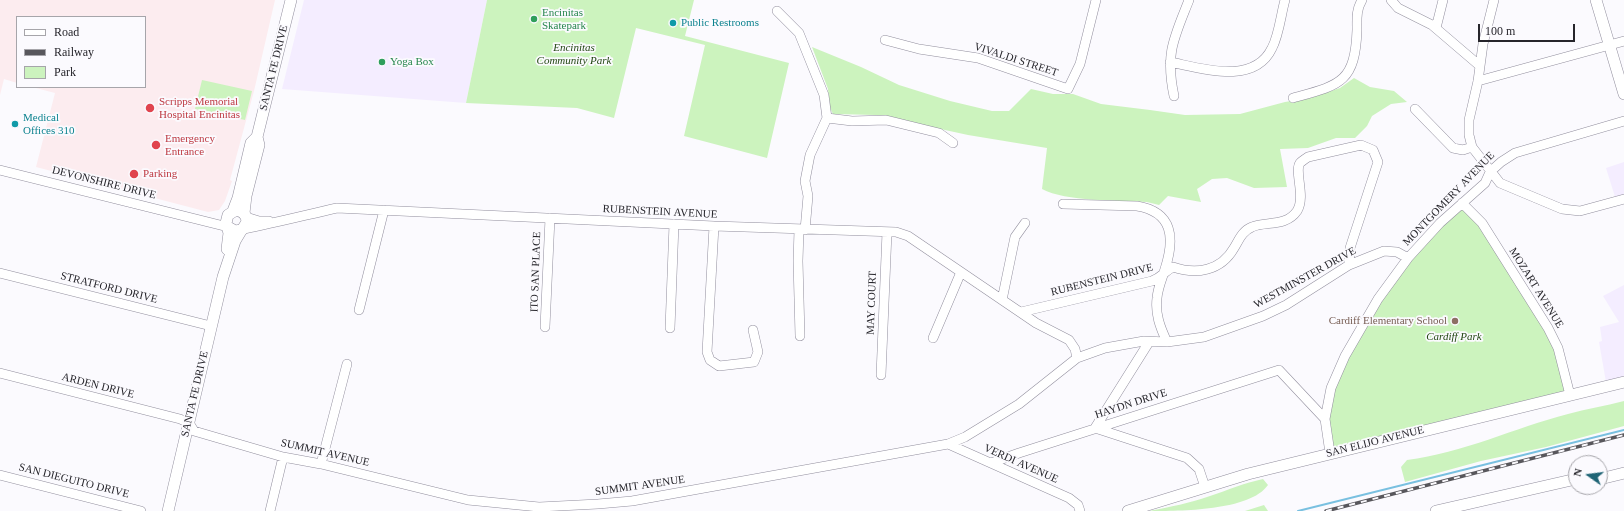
<!DOCTYPE html>
<html>
<head>
<meta charset="utf-8">
<style>
  body { margin:0 }
  #map { position:relative; width:1624px; height:511px; overflow:hidden; background:#fbfafe; font-family:"Times New Roman",serif }
  canvas { display:block }
  .legend { position:absolute; left:16px; top:16px; width:130px; height:72px; box-sizing:border-box; background:#fbfafe; border:1px solid #a6a5aa; margin:0; padding:5px 7px; list-style:none; font-size:12px; color:#26252b }
  .legend li { display:flex; align-items:center; gap:8px; height:20px }
  .legend b { width:20px; border:1px solid #a6a5aa }
  .north { position:absolute; left:1568px; top:455px; width:40px; height:40px; box-sizing:border-box; background:#fbfafe; border:1px solid #a6a5aa; border-radius:50%; rotate:284deg; font-size:11px; font-weight:700; line-height:16px; text-align:center; color:#26252b }
  .north::after { content:''; display:block; margin:auto; width:14px; height:18px; background:#1f6475; clip-path:polygon(50% 0,100% 100%,50% 72%,0 100%) }
  .scale { position:absolute; left:1478px; top:24px; width:97px; height:18px; box-sizing:border-box; border:2px solid #26252b; border-top:0; padding-left:5px; font-size:12px; line-height:14px; white-space:nowrap; color:#26252b; -webkit-text-stroke:3px #fbfafe; paint-order:stroke }
</style>
</head>
<body>
<div id="map">
<canvas width="1624" height="511"></canvas>
<ul class="legend">
<li><b style="height:5px;background:#fff"></b>Road</li>
<li><b style="height:5px;background:#58575c"></b>Railway</li>
<li><b style="height:11px;background:#ccf3be"></b>Park</li>
</ul>
<div class="north">N</div>
<div class="scale">100 m</div>
</div>
<script>
const c = document.querySelector('canvas').getContext('2d');
c.lineJoin = 'round';
function fill(path, color) {
  c.fillStyle = color;
  c.fill(path, 'evenodd');
}
function stroke(path, color, width, dash) {
  c.strokeStyle = color;
  c.lineWidth = width;
  c.lineCap = dash ? 'butt' : 'round';
  c.setLineDash(dash || []);
  c.stroke(path);
}
function label(font, color, halo, rows, align = 'center') {
  c.font = font + ' "Times New Roman",serif';
  c.lineWidth = 3.5;
  c.setLineDash([]);
  c.textBaseline = 'middle';
  c.strokeStyle = halo;
  c.fillStyle = color;
  for (const [text, x, y, turn = 0] of rows) {
    c.save();
    c.translate(x, y);
    c.rotate((+turn || 0) * Math.PI / 180);
    c.textAlign = isNaN(turn) ? turn : align;
    if (halo) c.strokeText(text, 0, 0);
    c.fillText(text, 0, 0);
    c.restore();
  }
}
fill(new Path2D(`
  M304 0H487L466 103 282 89Z
  M1624 162V197L1616 200 1606 168Z
  M1624 285V378L1606 382 1599 342 1602 341 1600 327 1619 322 1603 296Z`), '#f4edff');
fill(new Path2D(`
  M0 0H275L254 91 230 180 232 181 225 201 219 210 208 212 36 167 55 93 32 87H145V17H17V83L4 79 0 95Z`), '#fcecef');
fill(new Path2D(`
  M487 0H694L685 36 789 63 767 158 684 136 705 45 636 28 614 118 577 108 466 103Z
  M812 47 861 67 899 85 950 101 992 111H1009L1031 89 1053 94H1073L1101 104 1150 110 1185 115 1240 114 1285 102 1310 98 1340 88 1354 78 1370 87 1394 91 1407 102 1391 104 1372 116 1367 126 1355 138H1336L1308 148 1280 149 1287 187 1254 188 1227 178 1212 179 1197 189 1201 202 1168 196 1159 205 1147 202C1118 200 1066 202 1042 189L1047 148 968 135 876 115 833 114 829 106 828 89Z
  M202 80 252 91 245 120 195 109Z
  M1461 204 1473 213 1548 327 1570 395 1330 453 1327 440 1333 384 1394 276Z
  M1624 401V426L1546 447 1481 461 1405 482 1401 467 1407 460C1463 453 1514 428 1568 414 1586 409 1605 406 1624 401Z
  M1263 479 1268 485C1250 511 1180 511 1149 511 1170 507 1190 503 1210 496 1228 490 1244 483 1263 479Z
  M1264 505 1268 511H1245Z`), '#ccf3be');
stroke(new Path2D(`
  M1298 511 1624 430`), '#79c0e0', 2);
const minor = new Path2D(`
  M1391 0 1398 8 1432 25 1480 66
  M1494 0 1483 44 1478 81 1469 120V135L1472 147 1500 183 1562 209 1580 211 1624 199
  M777 11 799 33 824 95 827 118 810 155 805 181 808 196 805 230
  M1436 28 1443 0
  M885 40 919 49 978 58 1068 89 1080 64 1096 0
  M1170 62C1201 68 1254 86 1272 48 1279 35 1281 14 1285 0
  M1478 81 1624 41
  M1174 96C1165 53 1174 38 1189 0
  M1293 98C1340 85 1355 83 1357 30 1357 19 1356 10 1362 0
  M1415 109 1453 148 1463 150 1472 147
  M827 118 852 121 886 120 939 133 953 143
  M0 170 228 227
  M1462 203 1482 223 1548 328 1558 348 1570 395
  M1063 204 1137 206C1173 212 1175 238 1165 269 1162 279 1158 287 1157 298 1155 314 1160 327 1167 342
  M246 217 259 221H269
  M714 226 707 352 710 360 719 366 754 362 758 352 753 330
  M244 229C275 223 306 215 337 208L714 226 896 232 908 236 1036 323 1069 340 1075 349 1077 358
  M799 230 798 261 800 336
  M0 273 211 326
  M1002 300 1015 237 1025 223
  M359 310 384 210
  M1021 312 1152 281C1162 277 1164 272 1173 267 1196 275 1221 271 1234 248 1239 240 1242 231 1252 227 1266 221 1286 227 1297 211 1306 197 1294 171 1300 163 1302 161 1305 159 1308 157L1361 145 1373 150 1378 162 1350 248 1349 265
  M545 327 550 218
  M670 328 674 224
  M933 338 961 272
  M1149 342 1095 428 1187 458 1199 469 1205 487
  M0 373 180 419 189 423 194 431 283 457 321 464 468 500 539 507 598 504 632 501 948 444 965 437 1019 404 1077 358 1105 348 1144 341 1167 342 1204 337 1263 316 1286 305 1349 265 1384 251 1397 252 1408 258
  M881 375 887 232
  M948 444 1069 498 1078 505 1080 511
  M1330 453 1325 419 1331 388 1345 356 1378 299 1408 258 1440 223 1485 183 1490 172 1501 162 1515 153 1624 121
  M991 463 1019 453 1279 370 1325 419
  M321 464 347 364
  M0 475 141 511
  M270 511 283 457`);
const major = new Path2D(`
  M1596 0 1624 94
  M233 211 238 198 251 143 257 137
  M244 213 246 196 259 145 257 137 291 0
  M227 249 229 233 226 223 228 215 236 210C243 211 247 215 247 222L242 230 235 231 228 227
  M1600 479 1624 473
  M168 511 223 277 235 241 241 231
  M1128 511 1248 474 1624 382
  M1436 511 1576 479`);
stroke(minor, '#928f9e', 10);
stroke(major, '#928f9e', 12);
stroke(minor, '#fff', 9);
stroke(major, '#fff', 11);
const rail = new Path2D(`
  M1326 511 1624 435`);
stroke(rail, '#58575c', 3.5);
stroke(rail, '#fbfafe', 2, [6]);
for (const [x, y, r, color] of [
  [534,19,4,"#2e9e5b"],
  [673,23,4,"#0f9aa8"],
  [382,62,4,"#2e9e5b"],
  [150,108,5,"#e0444e"],
  [15,124,4,"#0f9aa8"],
  [156,145,5,"#e0444e"],
  [134,174,5,"#e0444e"],
  [1455,321,4,"#8d6e63"]
]) {
  const dot = new Path2D();
  dot.arc(x, y, r, 0, 2 * Math.PI);
  c.fillStyle = color;
  c.fill(dot);
  stroke(dot, '#fbfafe', 1.5);
}
label('11px', '#27864d', '#fbfafe', [
  ["Encinitas",542,13],
  ["Skatepark",542,26],
  ["Yoga Box",390,62]
], 'left');
label('11px', '#0d838f', '#fbfafe', [
  ["Public Restrooms",681,23],
  ["Medical",23,118],
  ["Offices 310",23,131]
], 'left');
label('italic 11px', '#224712', '#fbfafe', [
  ["Encinitas",574,48],
  ["Community Park",574,61],
  ["Cardiff Park",1454,337]
]);
label('11px', '#26252b', '#fbfafe', [
  ["VIVALDI STREET",1016,60,18],
  ["SANTA FE DRIVE",274,68,-76],
  ["DEVONSHIRE DRIVE",104,183,14],
  ["MONTGOMERY AVENUE",1449,199,-46],
  ["RUBENSTEIN AVENUE",660,212,3],
  ["ITO SAN PLACE",536,272,-88],
  ["WESTMINSTER DRIVE",1305,278,-29],
  ["RUBENSTEIN DRIVE",1102,280,-14],
  ["STRATFORD DRIVE",109,288,14],
  ["MOZART AVENUE",1536,288,58],
  ["MAY COURT",872,303,-88],
  ["ARDEN DRIVE",98,386,14],
  ["SANTA FE DRIVE",195,394,-77],
  ["HAYDN DRIVE",1131,404,-18],
  ["SAN ELIJO AVENUE",1375,442,-14],
  ["SUMMIT AVENUE",325,453,13],
  ["VERDI AVENUE",1021,464,24],
  ["SAN DIEGUITO DRIVE",74,481,14],
  ["SUMMIT AVENUE",640,486,-8]
]);
label('11px', '#be3a42', '#fbfafe', [
  ["Scripps Memorial",159,102],
  ["Hospital Encinitas",159,115],
  ["Emergency",165,139],
  ["Entrance",165,152],
  ["Parking",143,174]
], 'left');
label('11px', '#785e54', '#fbfafe', [
  ["Cardiff Elementary School",1447,321]
], 'right');
</script>
</body>
</html>
